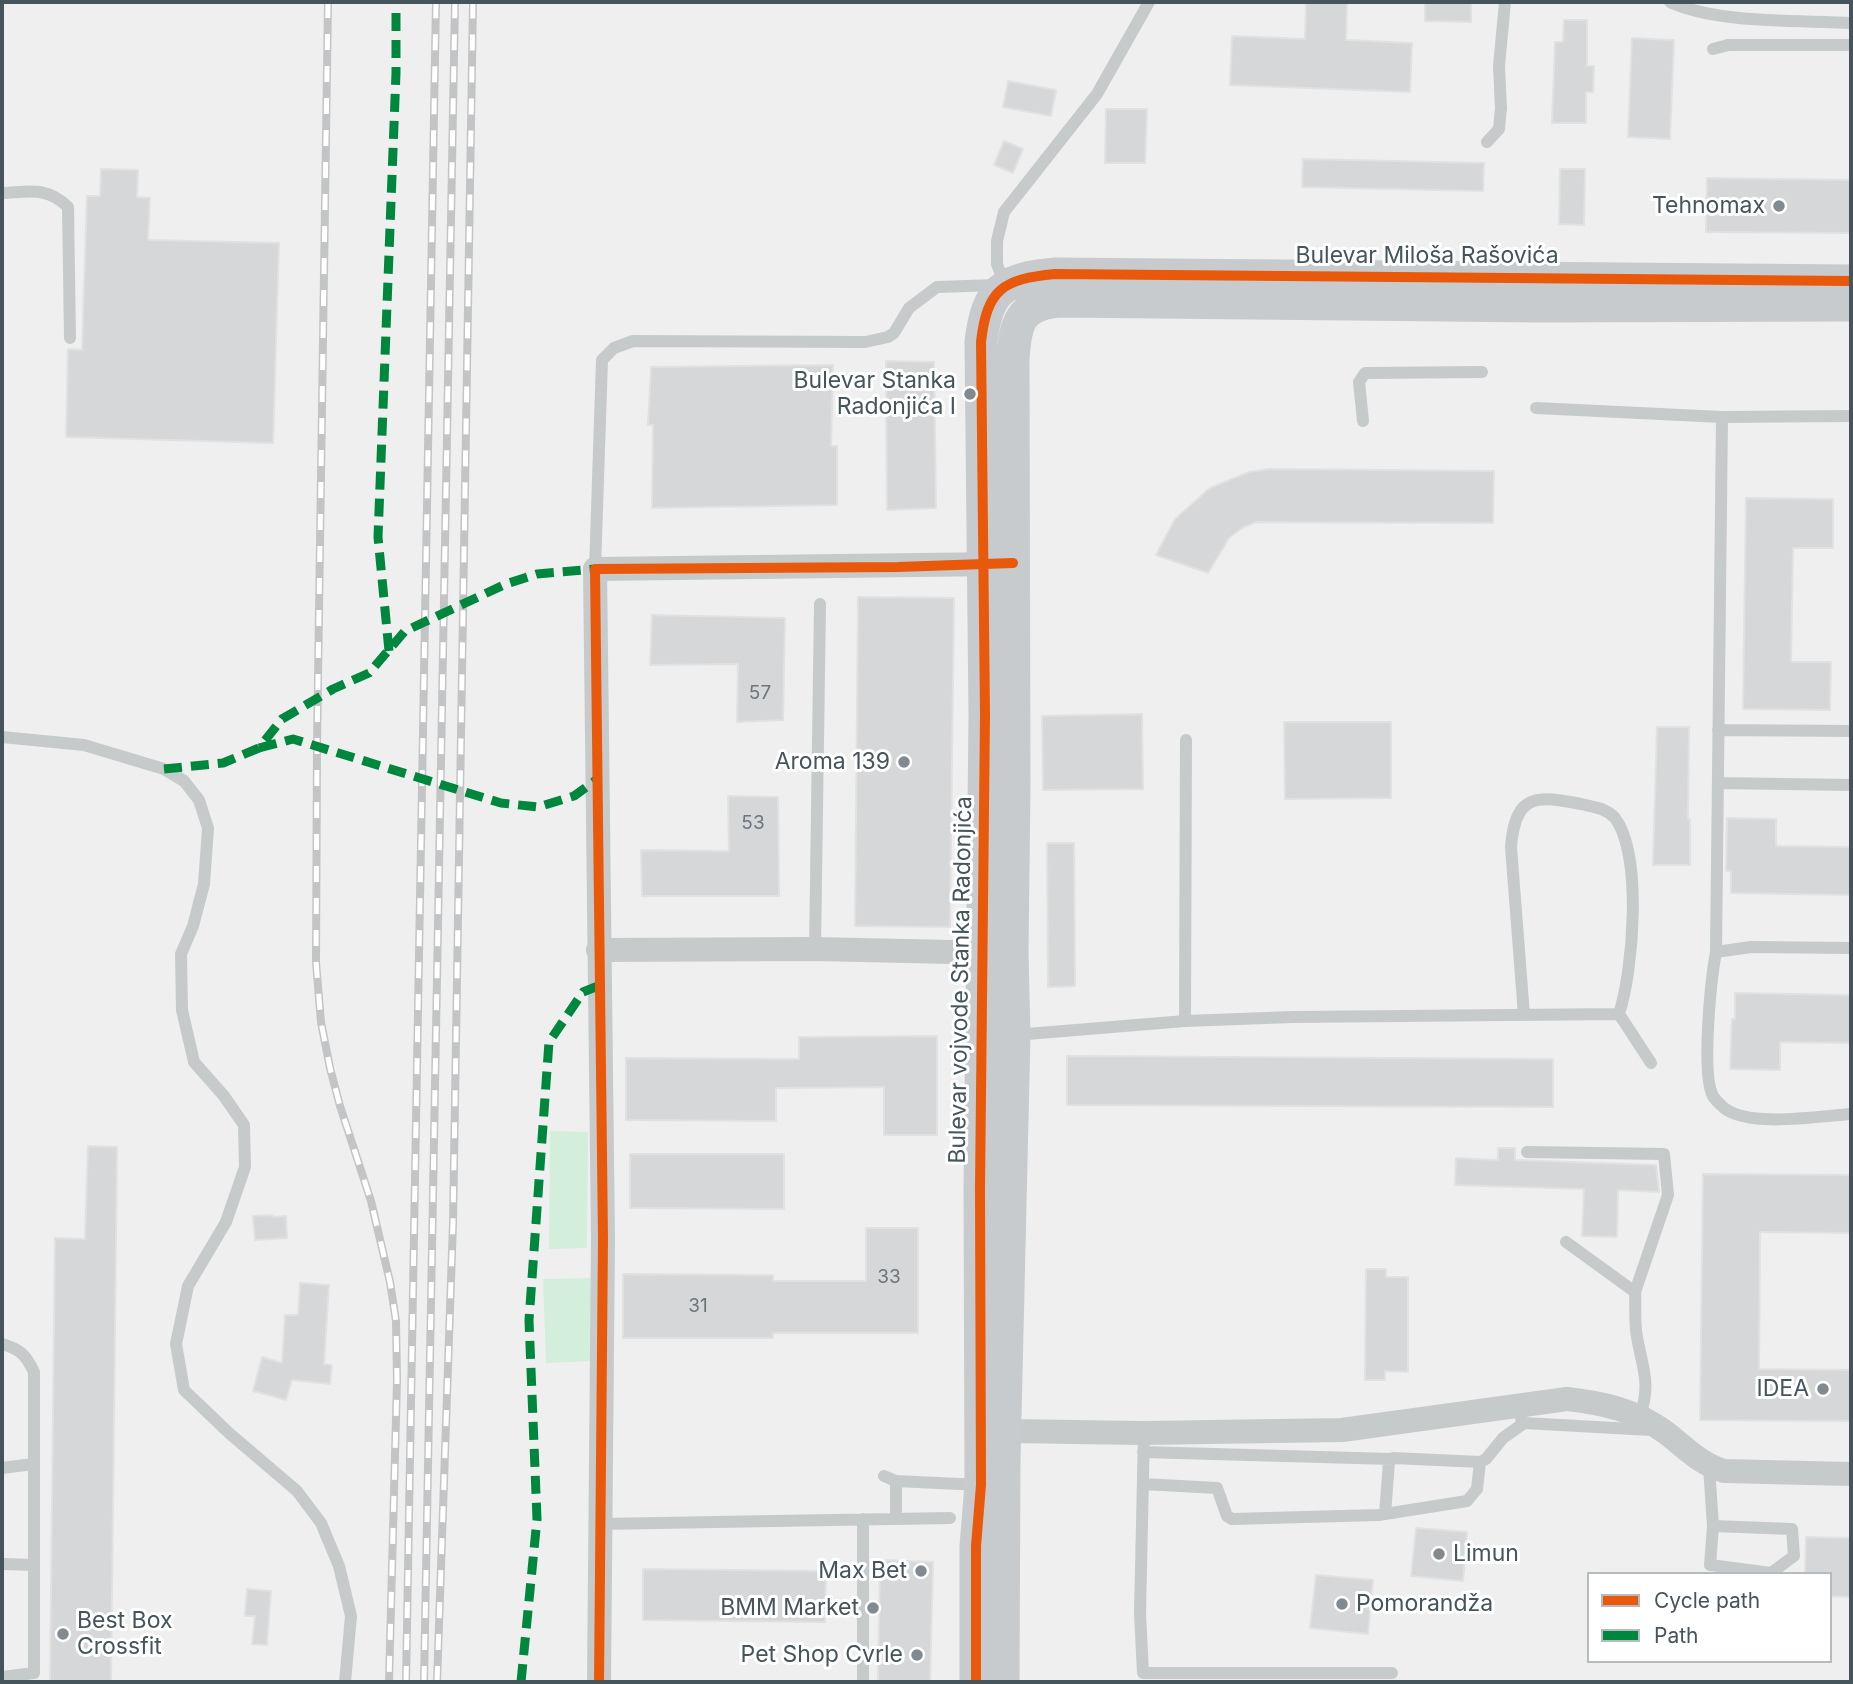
<!DOCTYPE html>
<html>
<head>
<meta charset="utf-8">
<style>
  body { margin:0 }
  #map { position:relative; width:1853px; height:1684px; overflow:hidden; background:#f0efef; font-family:Inter,sans-serif }
  canvas { display:block }
  .frame { position:absolute; inset:0; border:4px solid #46545c; pointer-events:none }
  .legend { position:absolute; left:1587px; top:1572px; width:245px; height:91px; box-sizing:border-box; background:#fff; border:2px solid #b5bbbe; margin:0; padding:9px 12px; list-style:none; font-size:21px; color:#46545c }
  .legend li { display:flex; align-items:center; gap:14px; height:35px }
  .legend b { width:35px; border:2px solid #b5bbbe }
</style>
</head>
<body>
<div id="map">
<canvas width="1853" height="1684"></canvas>
<div class="frame"></div>
<ul class="legend">
<li><b style="height:9px;background:#e8590c"></b>Cycle path</li>
<li><b style="height:9px;background:#00873e"></b>Path</li>
</ul>
</div>
<script>
const c = document.querySelector('canvas').getContext('2d');
c.lineJoin = 'round';
function fill(path, color) {
  c.fillStyle = color;
  c.fill(path, 'evenodd');
}
function stroke(path, color, width, dash) {
  c.strokeStyle = color;
  c.lineWidth = width;
  c.lineCap = dash ? 'butt' : 'round';
  c.setLineDash(dash || []);
  c.stroke(path);
}
function label(font, color, halo, rows, align = 'center') {
  c.font = font + ' Inter,sans-serif';
  c.lineWidth = 6;
  c.setLineDash([]);
  c.textBaseline = 'middle';
  c.strokeStyle = halo;
  c.fillStyle = color;
  for (const [text, x, y, turn = 0] of rows) {
    c.save();
    c.translate(x, y);
    c.rotate((+turn || 0) * Math.PI / 180);
    c.textAlign = isNaN(turn) ? turn : align;
    if (halo) c.strokeText(text, 0, 0);
    c.fillText(text, 0, 0);
    c.restore();
  }
}
fill(new Path2D(`
  M550 1131 588 1132 587 1248 549 1249Z
  M591 1278 594 1361 546 1363 543 1279Z`), '#d3efdb');
const building = new Path2D(`
  M1306 2H1347L1346 40 1412 43 1410 92 1230 85 1232 36 1305 39Z
  M1425 2H1471V22L1425 21Z
  M1564 20H1587V66H1594L1593 92H1586V123H1552L1555 42H1563Z
  M1632 38 1674 40 1670 139 1628 137Z
  M1008 81 1056 90 1051 116 1003 107Z
  M1106 109H1147L1145 163H1105Z
  M1004 141 1023 149 1013 173 994 165Z
  M1303 159 1484 163 1483 191 1302 187Z
  M101 169 138 170 137 197 150 198 148 240 279 243 273 443 66 437 68 349 82 350 87 196H100Z
  M1560 169H1585L1584 225 1559 224Z
  M1707 178 1851 180V233L1706 232Z
  M886 361 934 362 936 508 887 510Z
  M833 365 831 446H837V505L652 508 653 425H648L651 367Z
  M1270 469 1494 471 1493 523 1256 522 1242 528 1229 538 1208 573 1156 555 1175 519 1210 488 1249 472Z
  M1746 498 1833 499V548H1793L1791 662H1831L1830 710 1743 709Z
  M858 597 954 598 950 927 855 926Z
  M652 615 785 618 783 720 737 722 738 664 650 665Z
  M1142 714 1143 789 1043 790 1042 716Z
  M1284 722H1391V798L1285 799Z
  M1657 727H1689L1688 819H1690V865H1653Z
  M728 796 778 797 779 896H642L641 850 729 851Z
  M1727 818 1776 819V846L1851 847V895L1731 893V871H1726Z
  M1047 843H1074L1075 986 1048 987Z
  M1735 993 1851 995V1043L1780 1042V1070L1730 1069 1732 1019H1735Z
  M937 1036V1135H884V1087L776 1088V1121L626 1120V1058L799 1059V1037Z
  M1067 1056 1553 1059V1107L1067 1105Z
  M88 1146 117 1147 111 1682H50L55 1238 85 1239Z
  M1498 1148H1515V1160L1656 1165 1659 1192 1618 1190 1617 1237 1582 1236 1584 1189 1455 1185 1456 1158 1498 1160Z
  M630 1154H784V1209L630 1208Z
  M1703 1174 1851 1175V1233L1760 1232 1759 1369 1851 1370V1421L1700 1420Z
  M272 1215 273 1217 286 1216 287 1238 255 1240 253 1216Z
  M866 1228H918V1333H773V1338H623V1274L773 1275V1281H866Z
  M1366 1269H1386V1277H1408V1372L1385 1371V1380H1365Z
  M300 1283 329 1285 324 1364 332 1365 330 1384 292 1380 286 1400 253 1391 262 1357 282 1363 285 1315H298Z
  M1416 1528 1467 1532 1463 1581 1411 1576Z
  M1806 1537 1851 1538V1597L1830 1596V1574H1805Z
  M880 1560 933 1562 930 1682H878Z
  M643 1569 826 1571 825 1622 643 1620Z
  M1316 1575 1373 1580 1368 1634 1310 1628Z
  M247 1589 271 1591 267 1645 252 1644 255 1616H245Z`);
fill(building, '#d6d7d8');
stroke(building, '#e1e1e2', 2);
stroke(new Path2D(`
  M1670 2C1718 24 1798 20 1851 23
  M1713 49 1728 45H1851
  M1487 142 1499 129 1501 108 1499 66 1505 2
  M2 193C29 192 47 186 68 207L70 338
  M1005 286 997 264V241L1004 212 1097 94 1149 2
  M1536 408 1722 417 1851 416
  M1363 421 1359 382 1365 373 1482 372
  M595 569 602 360 614 348 633 341 865 342 888 337 894 333 909 308 937 287 997 285
  M1718 730 1851 731
  M2 737 84 745 164 769 184 781 199 800 208 828 204 884 193 926 181 954 182 1010 194 1062 224 1096 244 1125 245 1167 226 1222 188 1286 176 1344 184 1390 229 1433 297 1491 321 1523 339 1566 351 1616 345 1682
  M1718 783 1851 785
  M1851 948 1751 947 1716 952C1711 979 1701 1074 1713 1096 1715 1100 1721 1105 1724 1108 1750 1128 1819 1116 1851 1114
  M815 949 820 604
  M1716 952 1722 417
  M1524 1015 1511 847C1515 794 1536 795 1581 804 1594 807 1606 808 1615 818 1643 856 1633 971 1619 1014
  M1185 1021 1186 740
  M1015 1035 1185 1021 1293 1017 1619 1014 1651 1063
  M1527 1152 1664 1154 1668 1195 1635 1292
  M1566 1242 1635 1292C1636 1307 1634 1323 1637 1337 1643 1371 1651 1382 1640 1417
  M2 1344C20 1349 26 1355 34 1372V1673L2 1677
  M1521 1418 1524 1423 1650 1430
  M1144 1433 1140 1613 1143 1673H1392
  M1143 1452 1391 1459
  M1709 1467 1713 1526 1792 1529 1794 1556 1771 1573 1710 1565 1713 1526
  M2 1468 33 1464
  M884 1476 896 1481 980 1485
  M1143 1484 1217 1488 1227 1516 1232 1519 1379 1515 1385 1514 1389 1462 1393 1458 1480 1462 1486 1459 1503 1438 1524 1423
  M1385 1514 1467 1501 1477 1489 1480 1462
  M896 1519V1481
  M599 1524 950 1518
  M2 1564 34 1565
  M863 1682V1519`), '#c6cacb', 12);
stroke(new Path2D(`
  M598 950 815 949 997 953
  M1005 1431 1144 1433 1342 1430 1567 1399C1603 1403 1635 1410 1665 1432 1685 1447 1700 1464 1724 1471L1851 1474
  M599 1682 603 1238 595 569 1000 564`), '#c6cacb', 24);
stroke(new Path2D(`
  M976 1682V1546L981 1485 980 1188 985 715 981 342C987 289 1003 279 1055 274L1851 281
  M1003 1682 1004 1460 1014 1035 1012 953 1014 786 1013 360C1015 324 1019 304 1060 301L1539 306 1851 305`), '#c7cbce', 33);
const rail = new Path2D(`
  M328 2 317 746 316 962 321 1022 330 1068 340 1106 371 1201 390 1282 396 1321 397 1380 389 1682
  M406 1682 436 2
  M424 1682 455 2
  M437 1682 453 1223 473 2`);
stroke(rail, '#c2c4c6', 8);
stroke(rail, '#fff', 5, [16]);
stroke(new Path2D(`
  M389 651 378 537 396 73V2
  M259 748 293 739 501 803 538 807 574 796 596 780
  M164 769 223 763 259 748 282 719 333 689 369 673 405 631 506 584 537 574 595 569
  M521 1682 537 1519 529 1320 549 1042 583 992 598 986`), '#00873e', 9, [18, 9]);
stroke(new Path2D(`
  M599 1682 603 1238 595 569 898 567 1013 563
  M976 1682V1546L981 1485 980 1188 985 715 981 342C987 289 1003 279 1055 274L1851 281`), '#e8590c', 10);
for (const [x, y, r, color] of [
  [1779,206,7,"#828a8f"],
  [970,394,7,"#828a8f"],
  [904,762,7,"#828a8f"],
  [1823,1389,7,"#828a8f"],
  [1439,1554,7,"#828a8f"],
  [921,1571,7,"#828a8f"],
  [1342,1604,7,"#828a8f"],
  [873,1608,7,"#828a8f"],
  [63,1634,7,"#828a8f"],
  [917,1655,7,"#828a8f"]
]) {
  const dot = new Path2D();
  dot.arc(x, y, r, 0, 2 * Math.PI);
  c.fillStyle = color;
  c.fill(dot);
  stroke(dot, '#fff', 2.5);
}
label('19px', '#6c767c', null, [
  ["57",760,693],
  ["53",753,823],
  ["33",889,1277],
  ["31",698,1306]
]);
label('23px', '#46545c', '#fff', [
  ["Tehnomax",1765,206],
  ["Bulevar Stanka",956,381],
  ["Radonjića I",956,407],
  ["Aroma 139",890,762],
  ["IDEA",1809,1389],
  ["Limun",1453,1554,"left"],
  ["Max Bet",907,1571],
  ["Pomorandža",1356,1604,"left"],
  ["BMM Market",859,1608],
  ["Best Box",77,1621,"left"],
  ["Crossfit",77,1647,"left"],
  ["Pet Shop Cvrle",903,1655]
], 'right');
label('23px', '#46545c', '#fff', [
  ["Bulevar Miloša Rašovića",1427,256],
  ["Bulevar vojvode Stanka Radonjića",961,980,-89]
]);
</script>
</body>
</html>
